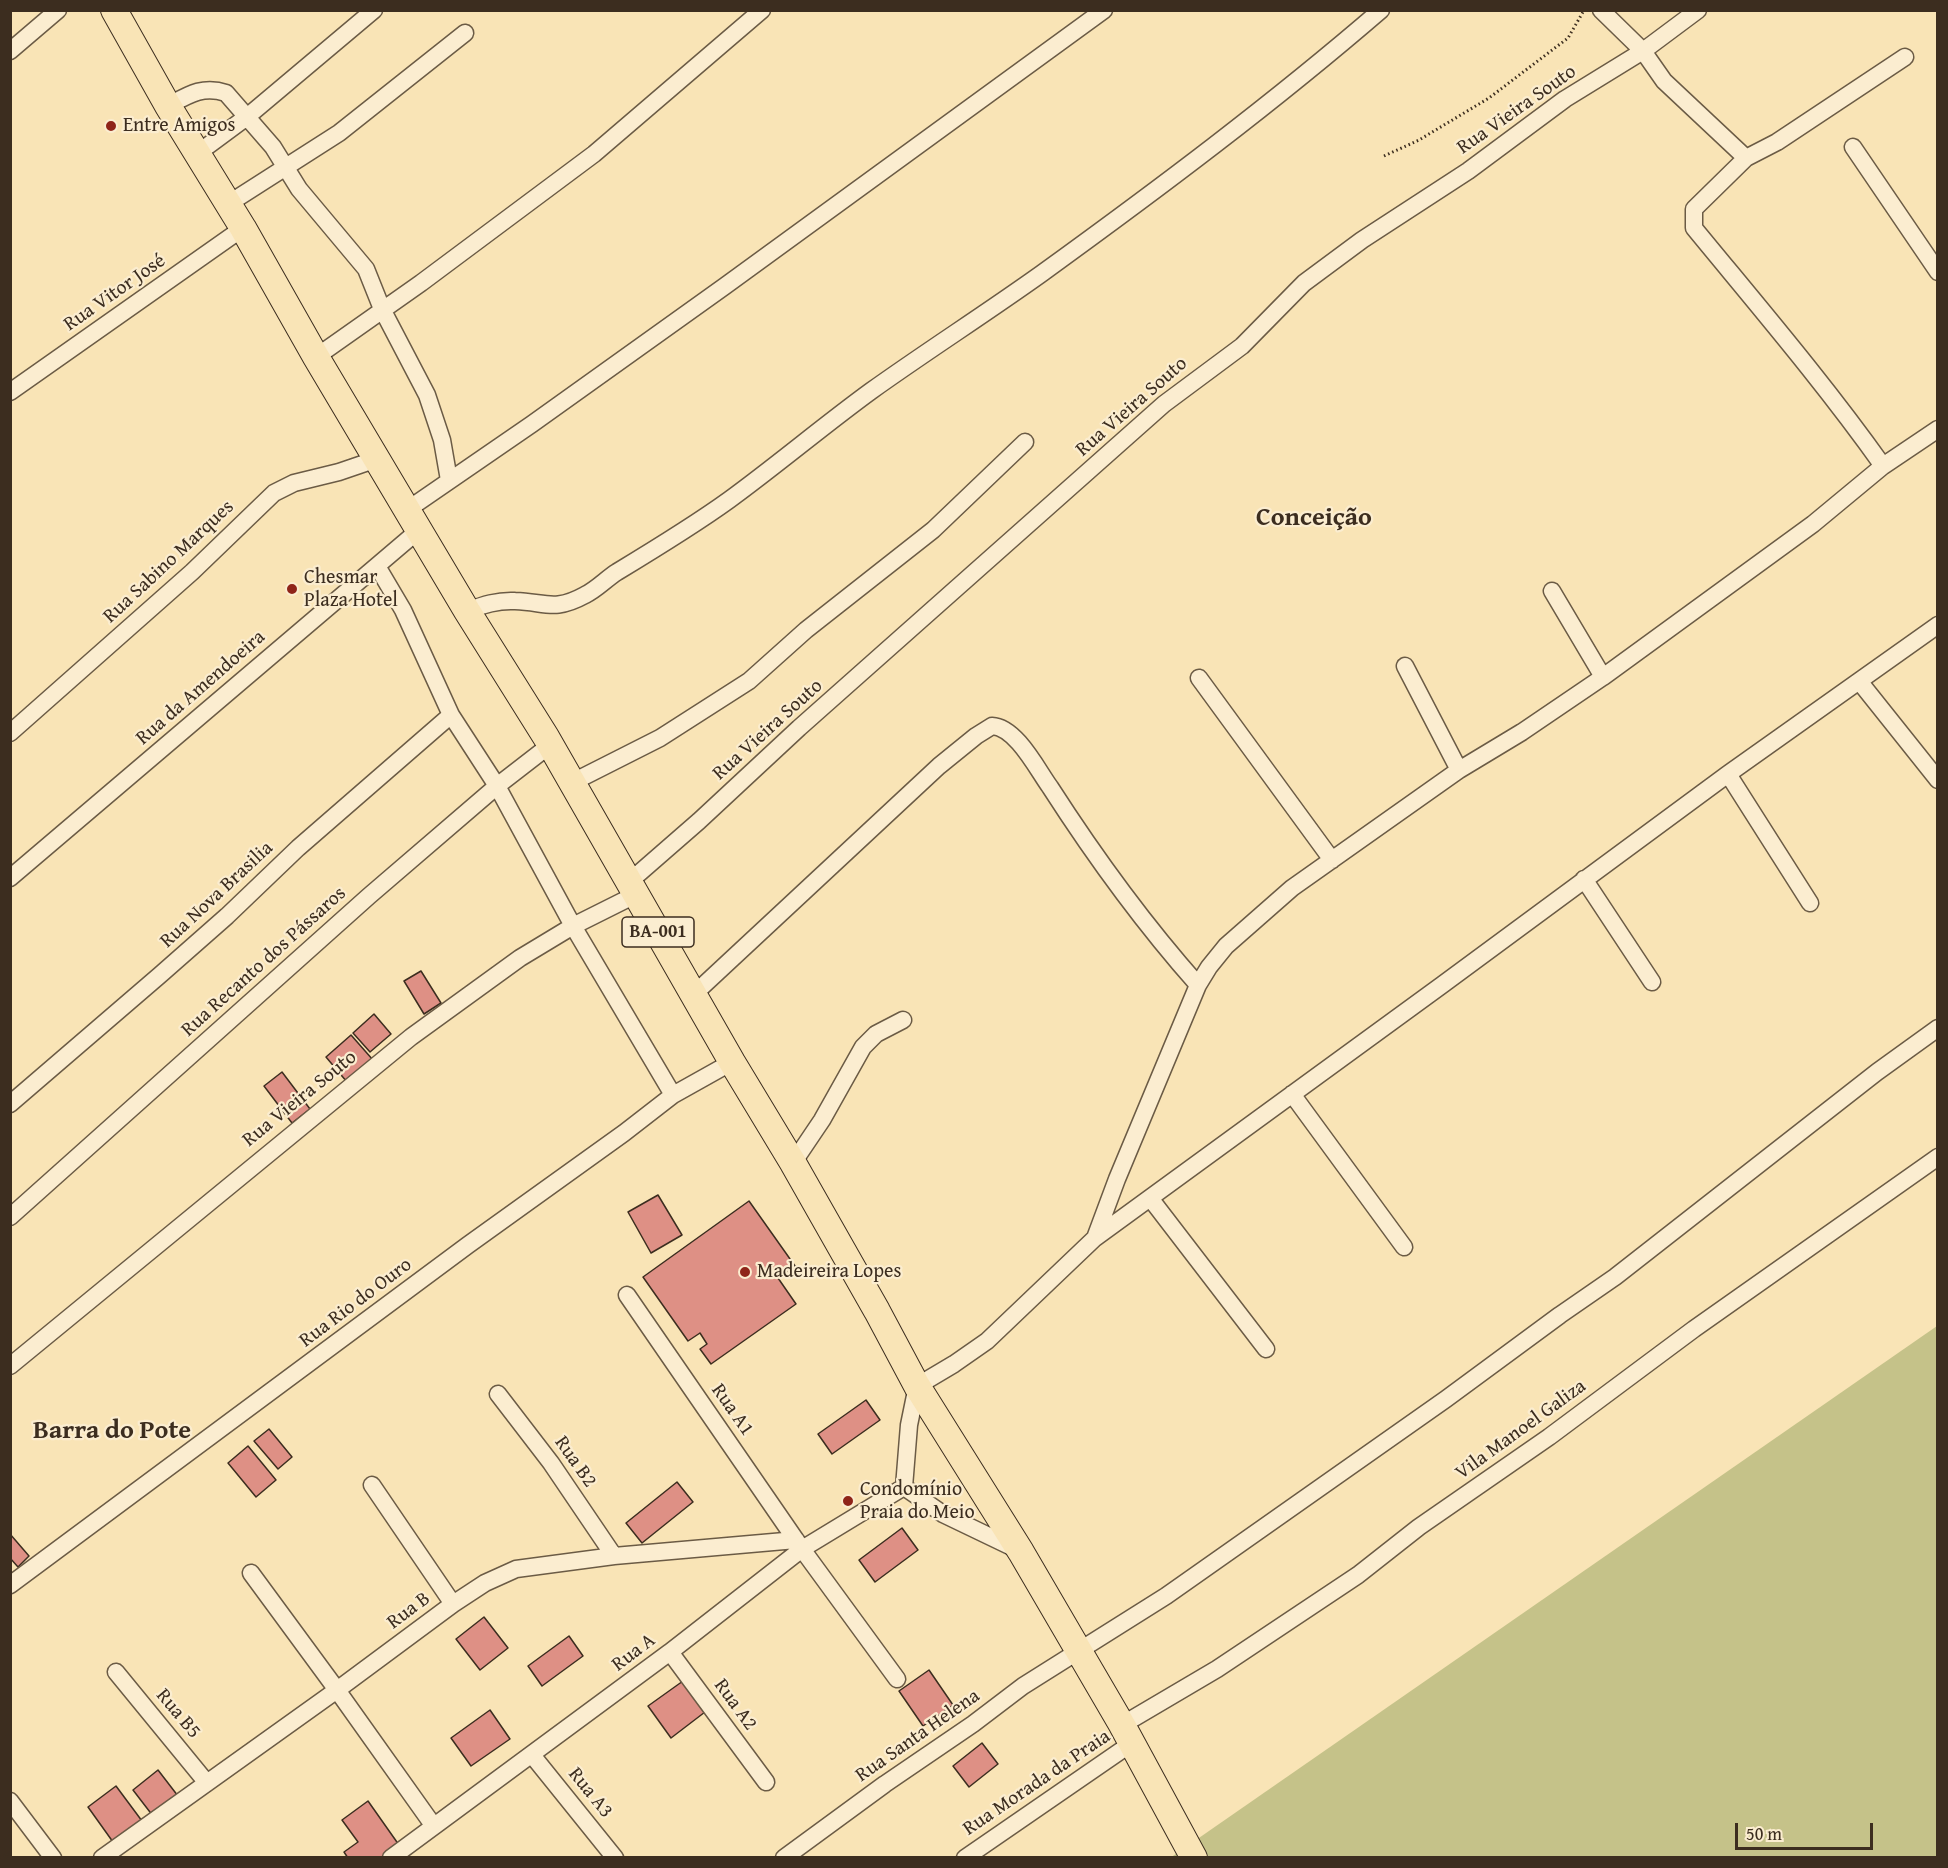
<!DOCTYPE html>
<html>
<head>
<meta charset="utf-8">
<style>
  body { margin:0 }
  #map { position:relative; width:1948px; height:1868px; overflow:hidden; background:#f9e4b6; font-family:"Gentium Book Plus",serif }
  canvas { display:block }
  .frame { position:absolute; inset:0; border:12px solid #3c2d1f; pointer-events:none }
  .scale { position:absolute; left:1735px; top:1823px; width:138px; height:27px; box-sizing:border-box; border:3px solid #3c2d1f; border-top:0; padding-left:8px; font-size:18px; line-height:21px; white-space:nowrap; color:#3c2d1f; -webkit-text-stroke:4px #fbedd0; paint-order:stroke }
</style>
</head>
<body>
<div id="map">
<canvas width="1948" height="1868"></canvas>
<div class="frame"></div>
<div class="scale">50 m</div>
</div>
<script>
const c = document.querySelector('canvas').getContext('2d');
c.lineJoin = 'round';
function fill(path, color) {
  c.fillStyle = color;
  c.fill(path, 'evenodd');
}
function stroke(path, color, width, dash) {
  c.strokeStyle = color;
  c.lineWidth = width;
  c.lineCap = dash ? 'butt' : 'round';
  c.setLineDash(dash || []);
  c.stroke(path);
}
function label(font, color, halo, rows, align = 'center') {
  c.font = font + ' "Gentium Book Plus",serif';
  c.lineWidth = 4.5;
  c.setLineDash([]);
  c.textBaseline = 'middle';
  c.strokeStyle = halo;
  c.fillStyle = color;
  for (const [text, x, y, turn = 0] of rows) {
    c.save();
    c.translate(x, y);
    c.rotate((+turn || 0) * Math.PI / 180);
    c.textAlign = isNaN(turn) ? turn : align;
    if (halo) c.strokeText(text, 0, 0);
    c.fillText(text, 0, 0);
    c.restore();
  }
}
fill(new Path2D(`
  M1937 1326V1857L1170 1858Z`), '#c5c289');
const building = new Path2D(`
  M421 971 441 1003 424 1014 404 981Z
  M374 1014 391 1034 370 1052 353 1033Z
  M351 1035 373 1060 347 1082 326 1057Z
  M282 1072 310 1109 292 1123 264 1086Z
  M658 1195 682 1235 651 1253 628 1212Z
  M749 1201 795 1266 778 1278 796 1304 711 1364 700 1349 707 1344 700 1333 688 1341 643 1277Z
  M866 1400 880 1420 832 1454 818 1434Z
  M269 1429 292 1457 278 1469 254 1441Z
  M248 1446 276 1480 256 1497 228 1463Z
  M677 1482 693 1502 642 1543 626 1523Z
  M902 1528 918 1550 875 1582 859 1560Z
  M10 1534 29 1556 18 1567 10 1558Z
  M484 1617 508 1648 480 1670 456 1639Z
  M569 1636 583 1656 542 1686 528 1666Z
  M929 1670 953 1705 923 1726 899 1691Z
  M683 1681 705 1712 671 1738 648 1706Z
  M490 1710 510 1739 471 1766 451 1738Z
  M982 1743 998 1764 969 1787 953 1766Z
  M158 1770 178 1796 153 1816 133 1790Z
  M116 1786 142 1821 113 1842 88 1807Z
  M368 1801 399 1845 381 1858H348L344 1852 358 1842 342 1820Z`);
fill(building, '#de9085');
stroke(building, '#3c2d1f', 1.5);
const street = new Path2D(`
  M1601 10 1643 51 1664 81 1746 158 1777 142 1905 57
  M10 51 58 10
  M168 106C188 95 203 85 226 93L273 147 299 189 366 269 382 309 427 395 442 440 449 480
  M1853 147 1938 272
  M198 153 248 116 374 10
  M1746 158 1694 209V228C1758 306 1824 383 1883 466
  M228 204 339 133 465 33
  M316 357 421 283 594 154 762 10
  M10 392 243 228
  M407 510 532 424 725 286 1104 10
  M377 566 403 610 451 715 497 786 573 926 673 1095
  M1552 591 1603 677
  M467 611C483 605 498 600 515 601 546 602 554 612 585 595 597 589 606 579 617 572 655 549 693 526 729 500 777 465 823 426 871 391 927 351 985 314 1041 274 1157 190 1272 104 1381 10
  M1405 666 1459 770
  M1199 678 1332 860
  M1859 681 1938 780
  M10 733 192 572 274 493 294 483 339 472 377 459
  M1728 774 1810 903
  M571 783 660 738 749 681 806 630 933 530 1025 442
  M10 878 419 530
  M1584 879 1652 982
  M629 882 699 821 799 728 1164 404 1242 346 1304 283 1362 240 1468 171 1565 99 1643 51 1698 10
  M693 995 939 766 976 736 992 726C1016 727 1037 769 1050 787 1095 857 1143 923 1198 985
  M1292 1094 1404 1247
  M10 1104 160 975 227 916 298 848 451 715
  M793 1163 822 1120 863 1047 876 1034 903 1020
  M1150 1198 1266 1349
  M10 1217 369 896 497 786 550 745
  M1095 1238 1117 1179 1198 985 1209 967 1226 946 1292 888 1459 770 1522 732 1603 677 1813 524 1883 466 1938 429
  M627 1295 802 1549 897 1679
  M10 1366 411 1037 520 958 573 926 637 894
  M498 1394 551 1463 614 1556
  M372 1485 453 1604
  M904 1487 909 1425 917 1386 954 1364 987 1341 1095 1238 1442 985 1728 774 1938 625
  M904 1487 943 1514 1018 1550
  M251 1573 337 1690 433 1825
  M10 1585 468 1245 624 1133 673 1095 732 1062
  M670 1652 766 1782
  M116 1672 207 1783
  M1122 1725 1217 1669 1358 1575 1419 1527 1549 1437 1694 1329 1938 1157
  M532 1755 615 1858
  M10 1801 53 1858
  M102 1858 337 1690 453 1604 485 1583 516 1569 614 1556 796 1540
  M391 1858 670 1652 802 1549 904 1487
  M784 1858 885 1784 973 1724 1023 1686 1166 1596 1446 1399 1560 1315 1615 1277 1877 1072 1938 1028
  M965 1858 1132 1743`);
const primary = new Path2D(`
  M114 10 168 106 243 228 316 357 467 611 546 737 732 1062 793 1163 877 1311 917 1386 1021 1552 1122 1725 1194 1858`);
stroke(street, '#6b5b45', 19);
stroke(primary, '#3c2d1f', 28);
stroke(new Path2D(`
  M1384 156 1419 140 1489 98 1568 38 1583 12`), '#3c2d1f', 3, [1.5, 3]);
stroke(street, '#fbedd0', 16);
stroke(primary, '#f9e4b6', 26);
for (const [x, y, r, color] of [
  [111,126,6,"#8f2418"],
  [292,589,6,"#8f2418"],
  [745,1272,6,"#8f2418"],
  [848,1501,6,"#8f2418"]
]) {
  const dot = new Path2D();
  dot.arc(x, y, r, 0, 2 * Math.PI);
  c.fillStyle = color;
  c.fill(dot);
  stroke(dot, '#fbedd0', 2);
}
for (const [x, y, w] of [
  [658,932,72]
]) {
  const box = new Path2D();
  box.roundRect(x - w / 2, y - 15, w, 30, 4.5);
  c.fillStyle = '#fbedd0';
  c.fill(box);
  stroke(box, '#3c2d1f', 1.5);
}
label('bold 18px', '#3c2d1f', null, [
  ["BA-001",658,932]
]);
label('20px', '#3c2d1f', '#fbedd0', [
  ["Rua Vieira Souto",1517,110,-35],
  ["Rua Vitor José",115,293,-35],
  ["Rua Vieira Souto",1132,407,-41],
  ["Rua Sabino Marques",169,562,-43],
  ["Rua da Amendoeira",201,688,-41],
  ["Rua Vieira Souto",768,730,-42],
  ["Rua Nova Brasilia",217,895,-43],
  ["Rua Recanto dos Pássaros",264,962,-42],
  ["Rua Vieira Souto",300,1099,-39],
  ["Rua Rio do Ouro",356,1303,-37],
  ["Rua A1",732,1410,55],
  ["Vila Manoel Galiza",1521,1430,-36],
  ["Rua B2",575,1462,55],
  ["Rua B",409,1611,-37],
  ["Rua A",634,1653,-37],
  ["Rua A2",735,1705,54],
  ["Rua B5",178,1714,50],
  ["Rua Santa Helena",918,1736,-35],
  ["Rua Morada da Praia",1037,1783,-34],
  ["Rua A3",590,1793,51]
]);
label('20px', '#3c2d1f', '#fbedd0', [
  ["Entre Amigos",123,126],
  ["Chesmar",304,578],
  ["Plaza Hotel",304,601],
  ["Madeireira Lopes",757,1272],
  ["Condomínio",860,1490],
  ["Praia do Meio",860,1513]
], 'left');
label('bold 26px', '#3c2d1f', '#fbedd0', [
  ["Conceição",1314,518],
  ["Barra do Pote",112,1431]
]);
</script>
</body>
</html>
